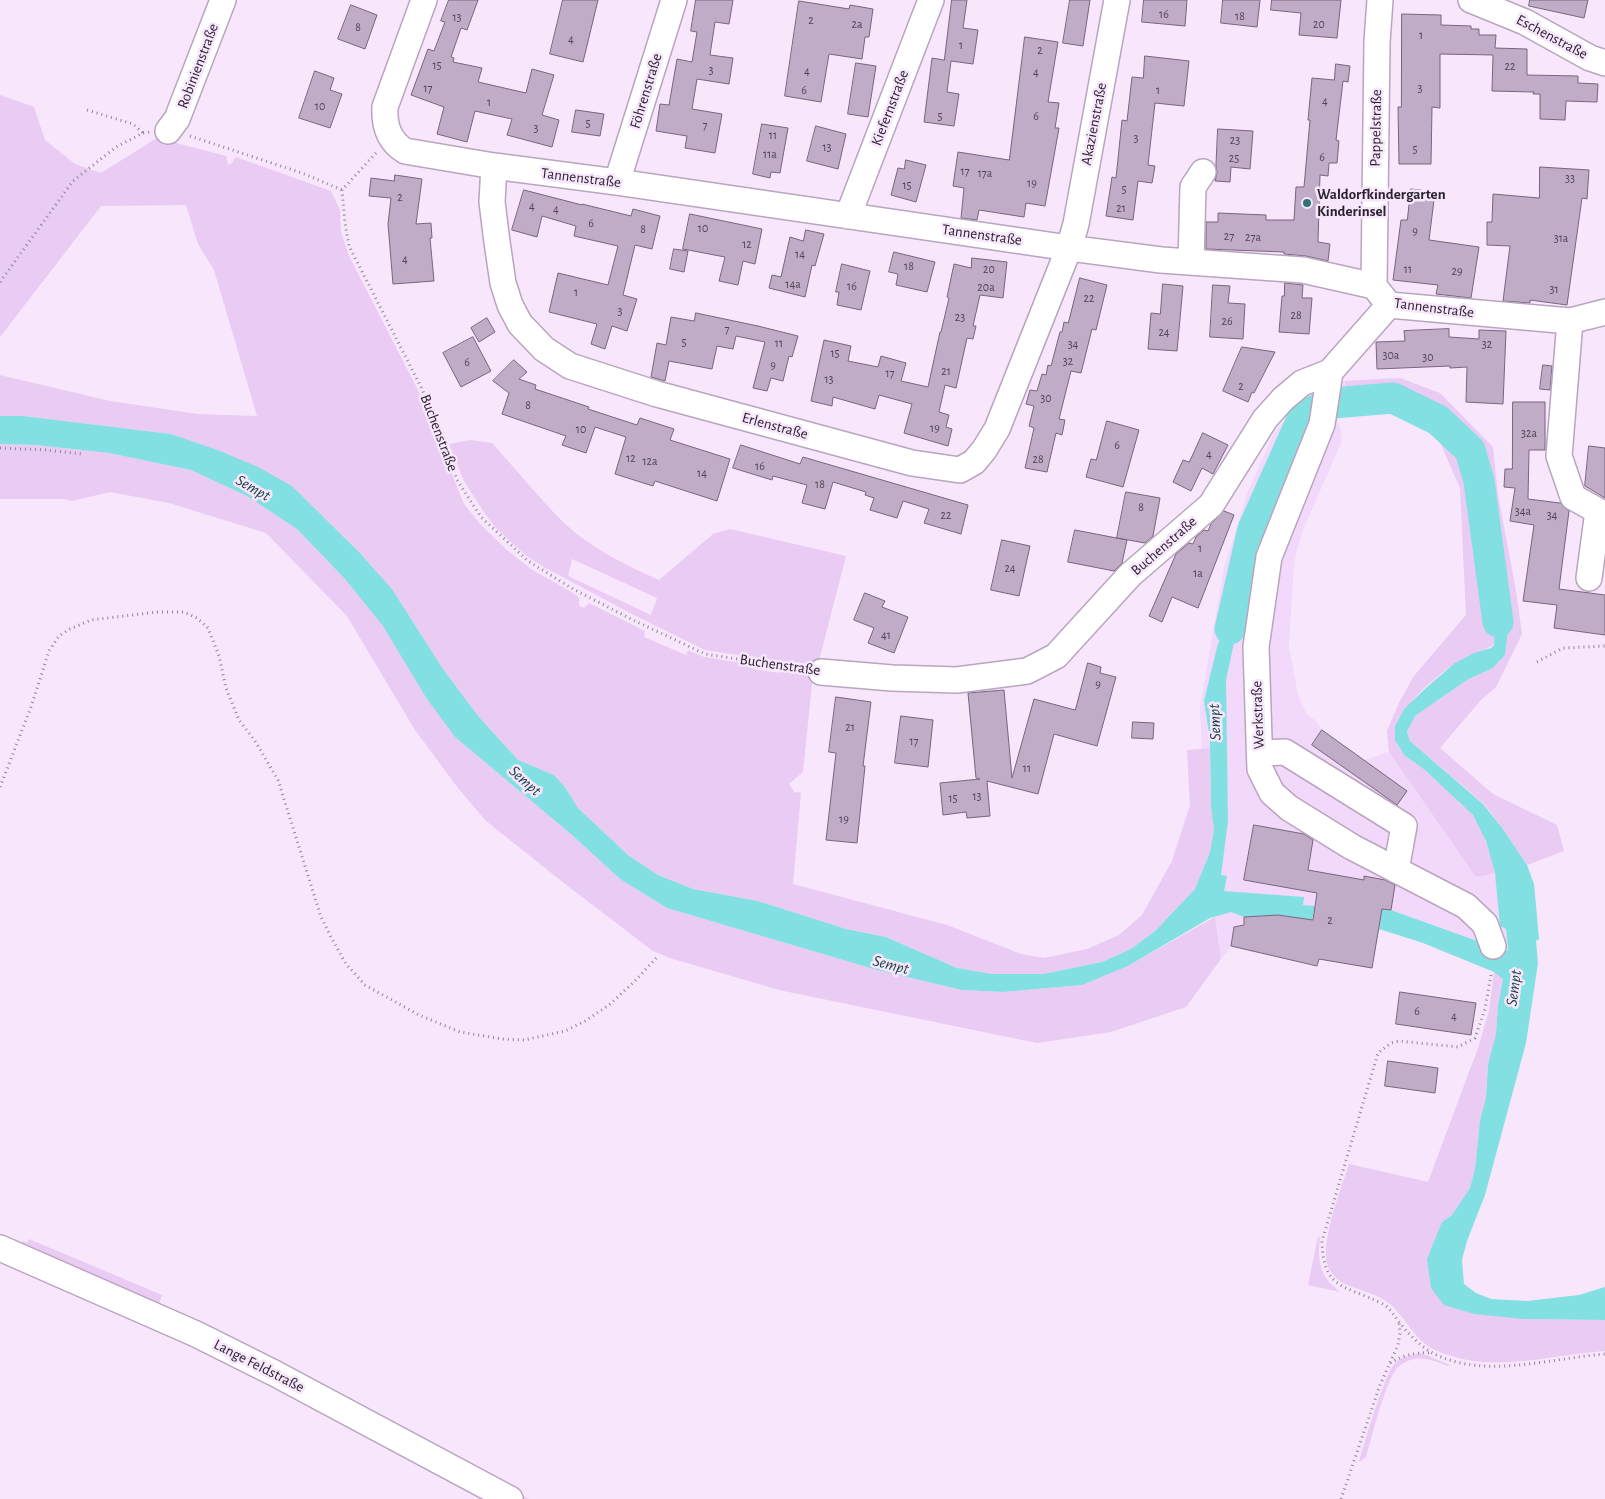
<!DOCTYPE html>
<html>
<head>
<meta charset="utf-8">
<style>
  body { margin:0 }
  canvas { display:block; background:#f7e6fc }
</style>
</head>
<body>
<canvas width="1605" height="1499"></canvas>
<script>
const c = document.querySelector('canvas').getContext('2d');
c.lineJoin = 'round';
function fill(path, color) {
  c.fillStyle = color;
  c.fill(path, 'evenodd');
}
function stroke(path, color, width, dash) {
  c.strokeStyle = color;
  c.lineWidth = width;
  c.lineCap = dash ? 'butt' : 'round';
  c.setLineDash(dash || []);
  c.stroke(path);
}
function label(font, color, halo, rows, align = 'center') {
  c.font = font + ' "Alegreya Sans",sans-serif';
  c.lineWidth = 5;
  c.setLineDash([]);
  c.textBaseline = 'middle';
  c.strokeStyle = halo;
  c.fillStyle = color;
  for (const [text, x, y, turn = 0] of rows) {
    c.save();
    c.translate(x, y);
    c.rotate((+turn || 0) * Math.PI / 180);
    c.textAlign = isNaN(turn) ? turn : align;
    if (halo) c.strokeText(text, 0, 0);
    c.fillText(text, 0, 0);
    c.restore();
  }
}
fill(new Path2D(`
  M1345 381 1347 408 1336 418 1341 430 1342 441 1302 532 1294 563 1289 647 1298 695 1307 715 1315 720 1322 730 1364 760 1389 752 1476 877 1495 873 1506 929 1508 950 1502 953 1480 942 1391 910 1383 909 1372 968 1232 946 1221 959 1215 917 1210 749H1202L1200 708 1224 568 1247 494 1273 435 1308 392Z`), '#f2d8fa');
fill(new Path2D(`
  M0 95 34 107 45 140 75 164 101 173 157 138 226 156 228 165 232 163 236 157 331 191 340 210 341 232 349 256 418 390 464 504 480 524 508 551 531 569 573 593 579 598V606L584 608 589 603 645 631 644 637 686 655 688 650 704 657 754 665 753 669 779 673 780 669 813 674 803 772 789 784 795 793 798 792 801 793 793 884 947 925 1021 954 1044 958 1087 949 1119 935 1142 915 1172 861 1190 805 1187 750 1210 748 1211 806 1214 830 1210 852 1195 889 1155 931 1131 949 1102 962 1043 974H992L957 968 886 937 846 929 758 901 693 889 658 875 628 855 578 808 565 787 554 775 518 760 479 717 443 669 392 589 359 552 292 486 171 434 23 416H0V375L110 401 198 414 257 416 214 270 198 244 186 205 101 206 0 337Z
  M1400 378 1440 393 1493 447 1498 495 1516 591 1522 634 1496 687 1481 700 1440 748 1493 794 1557 825 1564 851 1527 865 1503 829 1484 804 1410 741 1407 732 1415 716 1467 680 1493 668 1505 655 1487 581C1490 596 1500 633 1493 645 1492 647 1462 659 1456 663 1437 675 1388 715 1396 740 1400 755 1413 761 1424 769 1436 779 1447 790 1458 801 1463 806 1470 811 1474 817 1485 834 1490 854 1495 873L1476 877 1389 752 1387 731 1398 705 1413 677 1466 615 1460 488 1439 440 1403 415 1374 412 1336 418 1347 408 1345 381Z
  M470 440 492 443C515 468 540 499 564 523 591 548 625 565 659 580L713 534 730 529 846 556 819 661 814 664 764 659 705 650 634 615 542 566 524 554 496 528 483 511 464 481 449 444ZM572 559 657 598 651 615 568 576Z
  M0 444 35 445 109 453 191 470 247 496 297 529 345 579 384 626 455 737 572 835 620 879 667 908 877 970 962 990 1003 992 1082 985 1128 966 1215 917 1221 959 1186 1007 1111 1032 1037 1043 779 990 670 958 653 951 569 887 486 821 458 788 415 730 347 616 266 533 169 503 110 492 72 501 65 499H0Z
  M1494 972 1503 979 1498 1005 1496 1034 1488 1064 1486 1098 1480 1120 1475 1169 1470 1188 1452 1215 1442 1222 1431 1288 1523 1319 1605 1320V1351C1547 1355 1491 1375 1435 1350 1415 1341 1406 1318 1390 1304 1375 1292 1354 1290 1338 1280 1333 1275 1329 1270 1327 1264 1321 1239 1341 1189 1349 1164L1428 1182 1478 1048 1489 1011Z
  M1318 1237H1320C1318 1252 1318 1268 1328 1281 1331 1285 1336 1288 1340 1292L1308 1285Z
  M29 1239 162 1295 158 1307 458 1461 529 1499H521L18 1244 23 1241 27 1243Z
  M1421 1353 1450 1365 1448 1366C1437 1362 1426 1357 1414 1359 1408 1360 1401 1364 1397 1368 1385 1383 1372 1436 1366 1457L1359 1462C1364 1444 1385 1372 1396 1362 1403 1356 1413 1355 1421 1353Z`), '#e9cbf3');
fill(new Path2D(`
  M0 416H23L171 434 220 451 258 467 292 486 359 552 392 589 443 669 479 717 518 760 554 775 565 787 578 808 628 855 658 875 693 889 758 901 846 929 886 937 957 968 992 974H1043L1102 962 1131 949 1155 931 1195 889 1210 852 1214 830 1211 807 1210 739 1204 701 1217 647 1240 587 1242 606 1226 680 1228 821 1221 875 1227 876 1224 891 1304 897 1303 905 1315 906 1312 920 1278 915 1244 917 1231 912 1210 918 1128 966 1082 985 1003 992 962 990 877 970 667 908 620 879 572 835 455 737 427 699 383 626 345 579 297 529 247 496 191 470 109 453 35 445 0 444Z
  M1497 578 1508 628 1505 655 1493 668 1467 680 1415 716 1407 732 1410 741 1483 804 1503 829 1527 865 1534 884 1539 939 1536 941 1538 963 1526 1043 1485 1195 1467 1241 1462 1260 1464 1284 1476 1293 1491 1299 1527 1301 1579 1295 1605 1287V1320L1523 1319 1474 1314 1444 1305 1431 1288 1427 1259 1442 1222 1452 1215 1470 1188 1475 1169 1480 1120 1486 1098 1488 1064 1496 1034 1498 1005 1503 979 1494 972 1423 943 1379 929 1382 909 1391 910 1480 942 1502 953 1508 950 1506 929 1500 926 1495 873 1486 841 1473 815 1425 770 1404 755 1395 740V726L1405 708 1427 687 1455 663 1474 653 1491 648 1494 645 1495 627 1487 581Z`), '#83e0e2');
stroke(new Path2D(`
  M1230 629 1253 529 1304 415 1333 403 1393 398 1438 420 1470 450 1479 481 1498 622`), '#83e0e2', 31);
const building = new Path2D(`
  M449 0H478L467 30 461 28 451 57 454 58 453 62 482 68 478 82 526 93 532 69 554 75 542 115 559 120 552 147 507 135 512 119 475 111 467 142 437 134 444 107 411 95 428 49 434 51 445 22 441 21Z
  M563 0H598L583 62 550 54Z
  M696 0H733L729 24 715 22 710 55 733 58 729 84 697 79 692 109 722 114 715 153 685 148 687 136 656 131 660 104 669 105 677 59 692 62 697 32 691 31Z
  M952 0H967L963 28 978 30 973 64 951 61 947 92 959 94 954 126 924 122 932 58 944 60Z
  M1070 0H1090L1083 46 1063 43Z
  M1144 0H1187L1185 26 1142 22Z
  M1223 0H1260L1257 27 1221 23Z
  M1272 0H1341L1337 38 1299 35 1301 13 1271 10Z
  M1530 0H1588L1584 18 1529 6Z
  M799 1 849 9 850 5 873 9 869 37H865L862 59 829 54 821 102 785 96Z
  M351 5 377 15 365 49 338 39Z
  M1402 14 1441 15V25L1471 26V29H1479V35H1496L1495 48 1527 49V75L1578 76V83L1598 84 1597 102 1566 101 1565 120 1540 119V94H1533L1534 92 1492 91 1493 55 1440 54V108L1432 107 1431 164H1399L1398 107H1401Z
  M1025 37 1058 42 1048 102 1059 103 1055 128H1059L1045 206 1026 203 1024 217 979 210 977 220 961 218 964 188 953 186 958 152 1009 160Z
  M1145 56 1189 61 1184 106 1155 103 1148 165 1155 166 1152 183 1138 181 1133 220 1106 216 1112 177 1116 178 1122 120 1127 121 1132 77 1143 78Z
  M856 63 876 66 868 117 848 114Z
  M1336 64 1350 66 1348 82 1343 81 1336 140 1339 141 1337 163H1329L1328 176 1320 175 1318 242 1330 244 1328 261 1306 256 1284 254V252L1206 249V222H1218V213L1266 215V220H1294L1296 187H1304L1310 120H1308L1312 78 1334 80Z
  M315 71 334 78 330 90 342 94 330 128 299 118Z
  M576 110 604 114 600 136 572 132Z
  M762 124 788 128 780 173 771 172 770 178 753 174Z
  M816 126 846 134 838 169 807 161Z
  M1218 129 1253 131 1250 169 1231 167 1230 182 1215 181 1217 173 1216 166Z
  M906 160 926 165 916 202 891 195 898 168 904 169Z
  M1540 167 1589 170 1587 199 1582 198 1567 305 1530 300V303L1503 301 1510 246 1487 245V222H1492L1493 194 1539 198Z
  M395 175 422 179 416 224 431 223 432 238H430L434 281 393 284 388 224 391 198 369 196 371 178 394 181Z
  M1411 189 1435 192 1429 240 1479 247 1471 298 1436 294 1438 285 1393 280 1401 220H1407Z
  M524 190 582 205V204L631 216 633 209 660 216 652 249 635 245 623 295 637 299 627 331 612 326 605 349 591 344 597 324 549 312 558 273 608 285 618 246 574 236 576 226 542 216 537 237 512 230Z
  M690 214 762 229 755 264 743 261 738 285 719 281 725 257 683 249Z
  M806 230 824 234 815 266 812 265 805 297 769 288 772 275 781 277 790 237 803 241Z
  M674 249 688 251 684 272 670 269Z
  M894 252 935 262 927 292 896 285 898 274 889 272Z
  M972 258 1007 262 1003 298 980 295 973 326H976L973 339 967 338 956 388 945 385 939 412 949 415 946 427 952 429 948 446 904 433 912 404 879 395 875 409 833 397 832 406 811 401 824 340 851 346 848 361 878 367 881 356 906 363 901 381 928 387 940 332H941L949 298 947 297 954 264 971 268Z
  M842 264 870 271 861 310 837 305 839 292H836Z
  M1080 278 1107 285 1096 330 1092 329 1081 373 1071 371 1059 419 1065 420 1062 435 1056 433 1047 472 1025 468 1034 428 1029 426 1034 406 1026 404 1030 390 1037 391 1042 374 1046 375 1048 365 1051 366 1060 332H1062L1064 322 1068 323Z
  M1285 283 1303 285 1302 298H1312L1309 334 1279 332 1282 296H1284Z
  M1163 284 1183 286 1177 351 1148 349 1151 313 1160 314Z
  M1213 285 1230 286 1228 303 1245 304 1243 339 1210 337Z
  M696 313 758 326 798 336 792 357 789 356 783 381 771 378 767 391 753 388 765 342 736 336 733 349 717 346 712 369 669 361 665 381 651 377 657 343 666 345 671 317 694 321Z
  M487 318 495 332 479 342 471 328Z
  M1449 329V337L1479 339V330L1506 331 1503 404 1466 402 1467 367 1450 368V366L1377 369 1376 342 1405 341 1404 331Z
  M473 337 491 371 461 387 443 353Z
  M1242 347 1275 352 1254 393 1252 392 1248 402 1223 391Z
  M514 360 527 372 519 379 536 385 535 389 589 407 588 409 637 425 640 418 674 429 670 440 730 459 717 501 655 481 653 486 615 474 626 437 595 427 586 453 562 445 566 436 502 414 509 393 493 381Z
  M1543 365 1552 366 1550 390 1540 389Z
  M1513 402H1545V450H1529L1528 499 1560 503 1569 511 1559 589 1605 595V635L1554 628 1557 605 1523 601 1534 525 1510 521 1515 488 1504 487 1505 469H1512Z
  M1107 421 1139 430 1123 487 1086 477 1091 459 1096 460Z
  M1203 433 1228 445 1213 474 1202 468 1191 491 1173 482 1183 460 1189 462Z
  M741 445 800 464 803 457 968 505 961 534 924 523 929 509 903 501 897 518 870 510 874 498 865 495 866 492 833 482 825 509 802 503 807 485 773 476 772 480 733 468Z
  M1589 446 1605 448V498L1585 486Z
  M1126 492 1160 498 1153 536 1145 543 1117 538Z
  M1224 511 1234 515 1198 608 1172 597 1162 622 1149 616 1176 554 1189 543 1193 544 1196 537 1204 530 1208 531 1211 524Z
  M1075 530 1127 540 1122 563 1114 571 1068 562Z
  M1002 540 1030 546 1019 596 991 590Z
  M865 593 885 601 882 607 908 617 894 653 868 643 874 628 854 620Z
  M1088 663 1101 667 1100 673 1116 677 1097 746 1054 734 1038 794 987 781 990 816 967 818 966 812 943 815 940 783 980 779 976 778 968 693 1004 690 1012 778 1034 699 1075 710Z
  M836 697 871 702 863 766H865L857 843 826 840 836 753 829 752Z
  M901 716 933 720 928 767 895 763Z
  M1133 722 1154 723 1153 739 1132 738Z
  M1322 730 1407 791 1397 805 1312 745Z
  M1254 825 1304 834 1313 840 1308 870 1364 880V876L1385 880 1395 885 1391 910 1382 909 1372 968 1319 959 1317 966 1231 946 1234 927 1244 925V917L1278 915 1313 920 1317 893 1244 880Z
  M1400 992 1476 1003 1471 1035 1396 1024Z
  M1388 1061 1438 1068 1435 1093 1385 1086Z`);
fill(building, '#c0acc6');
stroke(building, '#78657d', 1);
const minor = new Path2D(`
  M424 0 385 107C384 126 389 141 405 151L494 166 617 182 1069 248 1161 260 1303 270 1374 286 1389 305 1570 321 1605 312
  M1471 0 1525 22 1590 58 1605 63
  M168 131 177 119 223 0
  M494 166 492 202 497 242 503 283 510 305 520 324 544 349 570 366 657 394 912 463 960 470 974 462 984 450 997 429 1069 248 1076 224 1117 0
  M617 182 674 0
  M848 216 931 0
  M1191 262 1193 187 1203 172
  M1374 286 1377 42 1380 0
  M1570 321 1559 456 1573 497 1598 511 1589 578
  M1330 372 1322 424 1269 557 1256 647 1260 769 1272 793 1289 808 1352 847 1466 906 1485 924 1493 946
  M821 672 892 678 957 680 1027 671 1056 656 1130 575 1211 505 1265 419 1283 399 1302 383 1330 372 1389 305
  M1260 753 1285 752 1404 826 1396 870
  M0 1248 196 1334 274 1373 510 1499`);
stroke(minor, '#b9a5bf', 28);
stroke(new Path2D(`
  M87 110 133 124 143 133
  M190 136 302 173 342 190
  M376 153 342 190 345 223 349 246 422 389 445 444 457 480 481 517 528 561 573 589 633 620 705 654 802 669
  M0 282 73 181 116 147 143 133 150 132
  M0 448 45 450 83 454
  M1537 662 1563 648 1605 646
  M0 787 31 707 49 651 59 636 70 629 91 620 157 612H184L197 618 208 628 219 656 226 688 239 720 255 741 278 780 321 917 332 939 346 964 365 985 419 1015 460 1032 502 1039 524 1040 565 1031 585 1021 609 1005 635 981 658 956
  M1491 975 1485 1009 1475 1038 1458 1047 1399 1041 1391 1043 1378 1053 1322 1241C1323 1290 1345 1285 1381 1303 1390 1307 1393 1315 1399 1322 1408 1333 1417 1343 1429 1351 1480 1381 1550 1358 1605 1354
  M1390 1363C1404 1355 1415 1352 1431 1353
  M1341 1499 1380 1385 1398 1345 1400 1333 1399 1323`), '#918595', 3, [1, 4]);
stroke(minor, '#fff', 25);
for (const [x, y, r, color] of [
  [1307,203,5,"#2b7577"]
]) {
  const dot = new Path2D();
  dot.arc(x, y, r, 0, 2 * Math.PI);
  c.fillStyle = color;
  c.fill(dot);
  stroke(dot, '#f7e6fc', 2);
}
label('12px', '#504553', null, [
  ["16",1164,14],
  ["18",1240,16],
  ["13",457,17],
  ["2",811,20],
  ["2a",857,24],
  ["20",1319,24],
  ["8",358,27],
  ["1",1421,35],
  ["4",571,39],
  ["1",961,45],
  ["2",1040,50],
  ["15",437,65],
  ["22",1510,66],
  ["3",711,70],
  ["4",807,71],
  ["4",1036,72],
  ["17",428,88],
  ["3",1420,88],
  ["6",804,90],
  ["1",1158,90],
  ["4",1325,101],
  ["1",489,102],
  ["10",320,106],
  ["5",940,116],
  ["6",1036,116],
  ["5",588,123],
  ["7",705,125],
  ["3",536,128],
  ["11",773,135],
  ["3",1136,138],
  ["23",1235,140],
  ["13",827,147],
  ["5",1415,149],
  ["11a",770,154],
  ["6",1322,157],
  ["25",1234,158],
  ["17",965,171],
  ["17a",985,173],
  ["33",1570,178],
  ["19",1032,183],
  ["15",907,185],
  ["5",1124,189],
  ["2",400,197],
  ["4",532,206],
  ["21",1121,208],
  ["4",556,209],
  ["6",591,223],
  ["10",703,228],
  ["8",643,229],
  ["9",1415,231],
  ["27",1229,236],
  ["27a",1253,237],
  ["31a",1561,238],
  ["12",747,244],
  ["14",800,254],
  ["4",405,259],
  ["18",909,266],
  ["20",989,269],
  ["11",1408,269],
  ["29",1457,271],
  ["14a",793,284],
  ["16",852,286],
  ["20a",986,287],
  ["31",1554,289],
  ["1",576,292],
  ["22",1089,298],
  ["3",620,311],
  ["28",1296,315],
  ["23",960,317],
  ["26",1227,321],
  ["7",727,329],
  ["24",1164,332],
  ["5",684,342],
  ["11",779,343],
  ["34",1073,344],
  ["32",1487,344],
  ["15",835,353],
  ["30a",1391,355],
  ["30",1428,357],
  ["32",1068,361],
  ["6",467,362],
  ["9",773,365],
  ["21",946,371],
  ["17",890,373],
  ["13",829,379],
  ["2",1241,386],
  ["30",1046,398],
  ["8",528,405],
  ["19",935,428],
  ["10",581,429],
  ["32a",1529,433],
  ["6",1117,445],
  ["4",1209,454],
  ["12",631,458],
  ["28",1038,459],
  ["12a",650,461],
  ["16",760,466],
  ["14",702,473],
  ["18",820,484],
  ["8",1141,507],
  ["34a",1523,511],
  ["22",946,515],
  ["34",1552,515],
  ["1",1200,548],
  ["24",1010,568],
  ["1a",1198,573],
  ["41",886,635],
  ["9",1098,684],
  ["21",850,727],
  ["17",914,741],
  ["11",1027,768],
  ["13",977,796],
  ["15",953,798],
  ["19",844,819],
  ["2",1330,920],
  ["6",1417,1011],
  ["4",1454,1016]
]);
label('15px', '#2a232d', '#f7e6fc', [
  ["Eschenstraße",1552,37,28],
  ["Robinienstraße",198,66,-69],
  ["Föhrenstraße",646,91,-73],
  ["Kiefernstraße",890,108,-69],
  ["Akazienstraße",1094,124,-79],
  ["Pappelstraße",1376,128,-89],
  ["Tannenstraße",581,178,7],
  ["Tannenstraße",982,235,8],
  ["Tannenstraße",1434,308,7],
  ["Erlenstraße",775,426,15],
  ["Buchenstraße",439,433,69],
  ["Buchenstraße",1164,546,-41],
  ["Buchenstraße",780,665,8],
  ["Werkstraße",1258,715,-92],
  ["Lange Feldstraße",259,1366,27]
]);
label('bold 15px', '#2a232d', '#f7e6fc', [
  ["Waldorfkindergarten",1317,194],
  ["Kinderinsel",1317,211]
], 'left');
label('italic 16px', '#184445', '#f7e6fc', [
  ["Sempt",253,488,30],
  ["Sempt",1215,722,-92],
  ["Sempt",525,781,42],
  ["Sempt",891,965,15],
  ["Sempt",1514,988,-82]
]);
</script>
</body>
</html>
